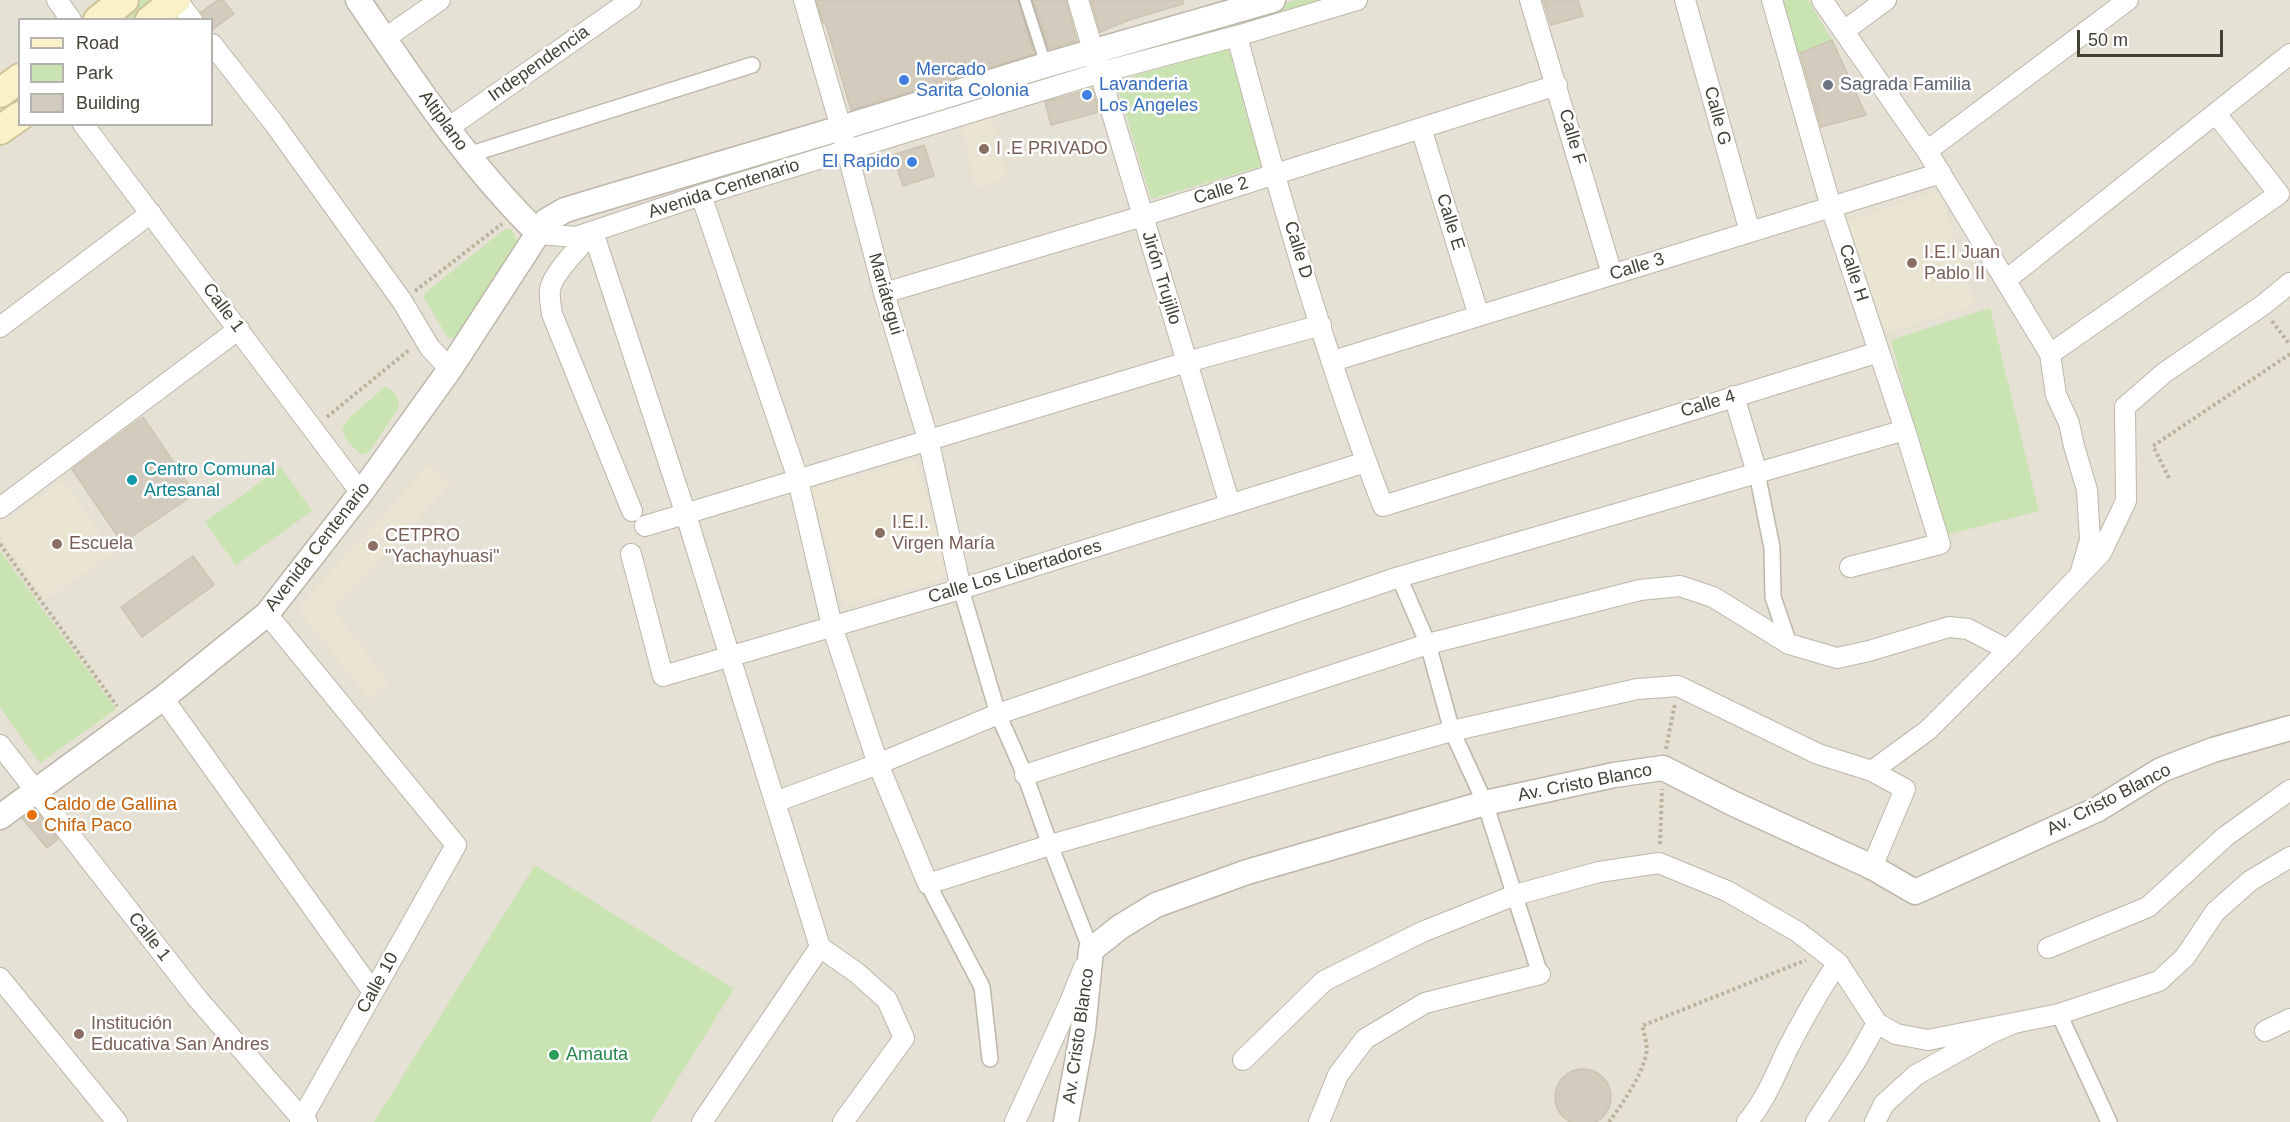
<!DOCTYPE html>
<html>
<head>
<meta charset="utf-8">
<style>
  body { margin:0 }
  #map { position:relative; width:2290px; height:1122px; overflow:hidden; background:#f2efe7; font-family:Helvetica,sans-serif }
  canvas { display:block }
  .legend { position:absolute; left:18px; top:18px; width:195px; height:108px; box-sizing:border-box; background:#fff; border:2px solid #b4b3af; margin:0; padding:8px 10px; list-style:none; font-size:18px; color:#444036 }
  .legend li { display:flex; align-items:center; gap:12px; height:30px }
  .legend b { width:30px; border:2px solid #b4b3af }
  .scale { position:absolute; left:2077px; top:30px; width:146px; height:27px; box-sizing:border-box; border:3px solid #444036; border-top:0; padding-left:8px; font-size:18px; line-height:21px; white-space:nowrap; color:#444036; -webkit-text-stroke:4px #fff; paint-order:stroke }
</style>
</head>
<body>
<div id="map">
<canvas width="2290" height="1122"></canvas>
<ul class="legend">
<li><b style="height:8px;background:#faf1c8"></b>Road</li>
<li><b style="height:16px;background:#cae3b2"></b>Park</li>
<li><b style="height:16px;background:#d3cbbd"></b>Building</li>
</ul>
<div class="scale">50 m</div>
</div>
<script>
const c = document.querySelector('canvas').getContext('2d');
c.lineJoin = 'round';
function fill(path, color) {
  c.fillStyle = color;
  c.fill(path, 'evenodd');
}
function stroke(path, color, width, dash) {
  c.strokeStyle = color;
  c.lineWidth = width;
  c.lineCap = dash ? 'butt' : 'round';
  c.setLineDash(dash || []);
  c.stroke(path);
}
function label(font, color, halo, rows, align = 'center') {
  c.font = font + ' Helvetica,sans-serif';
  c.lineWidth = 5;
  c.setLineDash([]);
  c.textBaseline = 'middle';
  c.strokeStyle = halo;
  c.fillStyle = color;
  for (const [text, x, y, turn = 0] of rows) {
    c.save();
    c.translate(x, y);
    c.rotate((+turn || 0) * Math.PI / 180);
    c.textAlign = isNaN(turn) ? turn : align;
    if (halo) c.strokeText(text, 0, 0);
    c.fillText(text, 0, 0);
    c.restore();
  }
}
fill(new Path2D(`
  M0 0H2290V1122H0ZM20 20H212V124H20Z`), '#e5e1d5');
fill(new Path2D(`
  M991 114 1007 177 976 189 961 121Z
  M1939 191 1975 305 1886 334 1848 221Z
  M916 460 949 577 844 606 811 489Z
  M429 465 450 484 333 609 389 684 369 699 298 608Z
  M63 481 114 553 45 600 0 536V525Z`), '#eae4d2');
fill(new Path2D(`
  M142 0H169L143 19 117 20Z
  M1296 0H1344L1249 29 1246 15Z
  M1780 0H1808L1832 40 1794 55Z
  M1228 48 1263 166 1151 199 1116 81Z
  M505 229H511L519 244 457 340 448 337 424 299 425 293Z
  M1990 308 2039 511 1943 536 1891 340Z
  M386 386 396 394 399 407 369 452 361 455 345 438 342 429 349 418Z
  M281 467 312 511 236 565 205 522Z
  M0 551 116 709 40 763 0 708Z
  M535 865 734 989 651 1122H374Z`), '#cae3b2');
const building = new Path2D(`
  M218 0H223L234 14 213 29 212 20H207L201 12Z
  M816 0H1018L1034 54 851 110 825 21 823 23Z
  M1033 0H1066L1077 41 1049 49Z
  M1091 0H1183V4L1129 20 1100 32Z
  M1543 0H1578L1583 16 1551 25Z
  M1832 40 1866 115 1821 127 1800 53Z
  M1092 89 1099 112 1051 125 1045 102Z
  M924 145 934 176 903 186 893 155Z
  M143 417 195 494 122 543 72 469Z
  M193 556 214 585 142 637 121 607Z
  M35 809 58 839 47 848 22 818Z
  M1555 1097a28 28 0 1 1 56 0a28 28 0 1 1-56 0Z`);
fill(building, '#d3cbbd');
stroke(building, '#cdc3b1', 1.5);
const service = new Path2D(`
  M1025 0 1046 65`);
const pedestrian = new Path2D(`
  M468 155 752 65
  M1757 473 1772 548 1773 597 1789 644
  M1399 577 1428 644 1452 731 1485 803 1540 974
  M961 589 998 714 1025 775 1050 845 1091 950
  M928 884 982 987 990 1059
  M2059 1014 2109 1122`);
const minor = new Path2D(`
  M57 0 71 20
  M177 0 192 20
  M804 0 841 128 884 293 928 439 961 589
  M1078 0 1230 505
  M1530 0 1612 274
  M1685 0 1750 232
  M1772 0 1831 207 1905 430 1940 544 1850 567
  M1822 0 1927 151 2050 354 2056 395 2069 423 2074 446 2087 490 2090 540 2081 571
  M1844 31 1886 0
  M1237 36C1279 194 1324 353 1383 506L1879 352
  M384 39 440 0
  M212 44 273 122 402 301 430 348 450 369
  M83 124 361 493
  M448 128 631 0
  M1421 128 1479 316
  M1927 151 2128 0
  M701 195 797 476 832 626 878 764 928 884 1050 845 1452 731 1637 689 1678 686 1818 754 1872 771 1905 789 1872 867
  M539 234 576 237 701 195 1099 73 1237 36 1357 0
  M2006 280 2290 54
  M884 293 1143 216 1557 85
  M0 327 151 213
  M2050 354 2279 194 2217 115
  M1333 361 1941 173
  M1734 396 1757 473
  M0 508 239 329
  M632 511 552 314C551 306 549 298 550 290 552 273 581 246 593 232L686 515 820 947 702 1122
  M645 526 1187 362 1321 325
  M631 554 663 676 961 589 1366 462
  M267 614 456 845 300 1122
  M163 698 373 992
  M0 745 197 998 302 1119 307 1122
  M1872 771 1928 730 2008 650
  M1025 775 1428 644 1640 590 1680 586 1713 597 1789 644 1837 658 1869 651 1949 627 1968 629 2008 650 2101 553 2126 501 2125 407 2164 373 2263 305 2290 283
  M775 802 878 764 998 714 1399 577 1905 430
  M820 947 857 973 887 1000 904 1038 843 1122
  M2048 948 2148 907 2226 836 2290 790
  M0 978 117 1122
  M2265 1031 2290 1019
  M1243 1060 1324 981 1422 932 1515 895 1599 872 1659 863 1727 891 1798 932 1838 963 1877 1023 1896 1034 1928 1040 2014 1023
  M1015 1122 1070 1002 1084 967
  M1319 1122 1338 1075 1365 1039 1425 1003 1540 974
  M1747 1122C1764 1103 1775 1076 1786 1052 1803 1019 1817 993 1838 963
  M1816 1122 1857 1059 1877 1023
  M1875 1122 1884 1104 1916 1075 1991 1033 2014 1023 2059 1014 2159 981 2185 957 2215 912 2250 881 2290 857`);
const tertiary = new Path2D(`
  M358 0C413 81 468 165 539 234
  M0 817 163 698 267 614 361 493 450 369 546 221 565 210 588 203 841 128 1046 65 1273 0
  M1066 1122 1083 1030 1091 950 1120 927 1156 905 1247 872 1485 803 1614 775 1663 768 1732 803 1872 867 1915 892 2098 809 2161 770 2213 750 2290 728`);
const secondary = new Path2D(`
  M98 20 124 0
  M150 20 176 0
  M0 93 20 78
  M0 130 20 116`);
stroke(service, '#bdb7aa', 14);
stroke(pedestrian, '#bdb7aa', 18);
stroke(minor, '#bdb7aa', 22);
stroke(tertiary, '#bdb7aa', 27);
stroke(secondary, '#cec499', 32);
stroke(new Path2D(`
  M415 291 502 224
  M2272 321 2290 345
  M327 417 409 350
  M2169 478 2153 446 2290 354
  M0 544 117 706
  M1666 749 1675 703
  M1660 844 1662 789
  M1609 1122C1622 1104 1639 1080 1645 1059 1649 1048 1645 1036 1642 1026L1806 960`), '#bdb39c', 4, [3, 3]);
stroke(service, '#fff', 10);
stroke(pedestrian, '#fff', 15);
stroke(minor, '#fff', 20);
stroke(tertiary, '#fff', 24);
stroke(secondary, '#faf1c8', 28);
for (const [x, y, r, color] of [
  [904,80,6,"#3f7fe0"],
  [1828,85,6,"#6b7280"],
  [1087,95,6,"#3f7fe0"],
  [984,149,6,"#8d6e63"],
  [912,162,6,"#3f7fe0"],
  [1912,263,6,"#8d6e63"],
  [132,480,6,"#0f9aa8"],
  [880,533,6,"#8d6e63"],
  [57,544,6,"#8d6e63"],
  [373,546,6,"#8d6e63"],
  [32,815,6,"#e8710a"],
  [79,1034,6,"#8d6e63"],
  [554,1055,6,"#2e9e5b"]
]) {
  const dot = new Path2D();
  dot.arc(x, y, r, 0, 2 * Math.PI);
  c.fillStyle = color;
  c.fill(dot);
  stroke(dot, '#fff', 2);
}
label('18px', '#444036', '#fff', [
  ["Independencia",539,64,-35],
  ["Calle G",1717,116,75],
  ["Altiplano",443,121,54],
  ["Calle F",1572,137,74],
  ["Avenida Centenario",724,189,-18],
  ["Calle 2",1221,191,-17],
  ["Calle E",1450,222,73],
  ["Calle D",1298,250,73],
  ["Calle 3",1637,267,-17],
  ["Calle H",1853,273,72],
  ["Jirón Trujillo",1161,278,73],
  ["Mariátegui",885,294,74],
  ["Calle 1",223,308,53],
  ["Calle 4",1708,404,-17],
  ["Avenida Centenario",318,547,-52],
  ["Calle Los Libertadores",1015,572,-17],
  ["Av. Cristo Blanco",1585,783,-11],
  ["Av. Cristo Blanco",2109,800,-27],
  ["Calle 1",149,937,52],
  ["Calle 10",378,983,-61],
  ["Av. Cristo Blanco",1079,1036,-82]
]);
label('18px', '#366cbe', '#fff', [
  ["Mercado",916,70],
  ["Sarita Colonia",916,91],
  ["Lavanderia",1099,85],
  ["Los Angeles",1099,106],
  ["El Rapido",900,162,"right"]
], 'left');
label('18px', '#5b616d', '#fff', [
  ["Sagrada Familia",1840,85]
], 'left');
label('18px', '#785e54', '#fff', [
  ["I .E PRIVADO",996,149],
  ["I.E.I Juan",1924,253],
  ["Pablo II",1924,274],
  ["I.E.I.",892,523],
  ["Virgen María",892,544],
  ["CETPRO",385,536],
  ["\"Yachayhuasi\"",385,557],
  ["Escuela",69,544],
  ["Institución",91,1024],
  ["Educativa San Andres",91,1045]
], 'left');
label('18px', '#0d838f', '#fff', [
  ["Centro Comunal",144,470],
  ["Artesanal",144,491]
], 'left');
label('18px', '#c56008', '#fff', [
  ["Caldo de Gallina",44,805],
  ["Chifa Paco",44,826]
], 'left');
label('18px', '#27864d', '#fff', [
  ["Amauta",566,1055]
], 'left');
</script>
</body>
</html>
